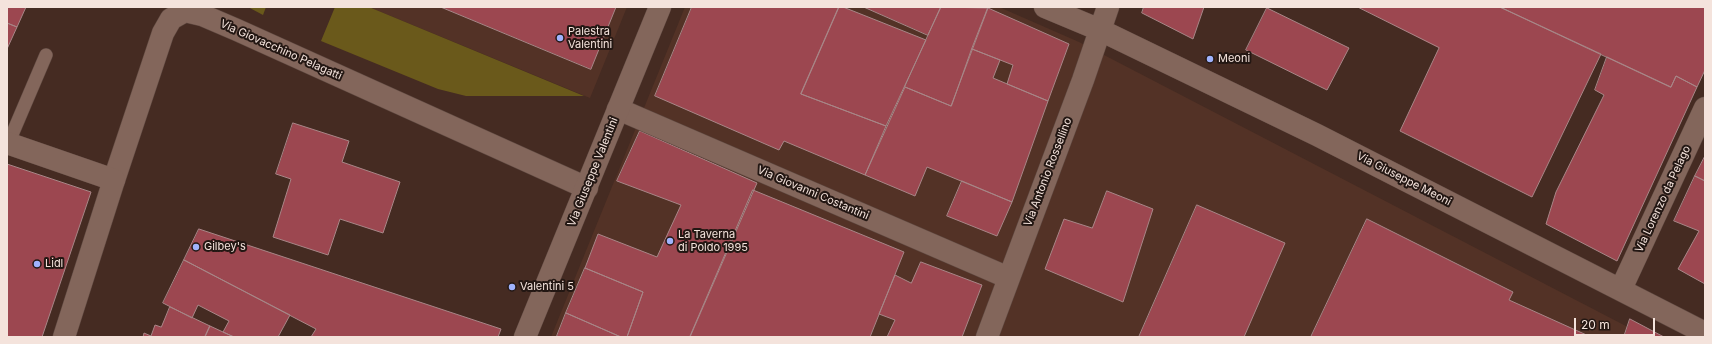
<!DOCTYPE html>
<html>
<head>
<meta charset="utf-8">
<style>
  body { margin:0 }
  #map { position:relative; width:1712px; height:344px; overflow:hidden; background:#452b22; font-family:Inter,sans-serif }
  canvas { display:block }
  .frame { position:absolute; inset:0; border:8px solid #f4e3dc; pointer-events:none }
  .scale { position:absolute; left:1574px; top:318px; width:81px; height:18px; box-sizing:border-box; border:2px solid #f4e3dc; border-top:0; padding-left:5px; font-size:12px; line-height:14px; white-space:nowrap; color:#f4e3dc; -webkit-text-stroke:3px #231713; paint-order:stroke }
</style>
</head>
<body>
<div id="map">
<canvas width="1712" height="344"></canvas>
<div class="frame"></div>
<div class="scale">20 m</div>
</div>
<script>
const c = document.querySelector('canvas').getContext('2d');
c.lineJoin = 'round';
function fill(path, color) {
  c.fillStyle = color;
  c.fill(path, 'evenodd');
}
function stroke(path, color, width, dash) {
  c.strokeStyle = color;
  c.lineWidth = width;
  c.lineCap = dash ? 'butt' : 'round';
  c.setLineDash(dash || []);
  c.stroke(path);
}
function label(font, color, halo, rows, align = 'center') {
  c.font = font + ' Inter,sans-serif';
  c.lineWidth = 4;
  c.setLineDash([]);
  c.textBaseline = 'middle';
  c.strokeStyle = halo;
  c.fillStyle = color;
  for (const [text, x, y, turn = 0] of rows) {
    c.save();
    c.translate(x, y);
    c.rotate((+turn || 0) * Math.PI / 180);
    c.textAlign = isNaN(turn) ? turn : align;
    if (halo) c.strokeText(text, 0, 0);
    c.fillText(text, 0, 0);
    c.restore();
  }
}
fill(new Path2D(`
  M369 7H627L590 98Z
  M685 7H999L1079 42 1647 337H551Z`), '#533226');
fill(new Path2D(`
  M248 7H266L263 15Z
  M335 7H369L584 96H466L438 89 321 41Z`), '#6a591b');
const building = new Path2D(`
  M7 7H26L17 27 7 23Z
  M441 7H616L591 69Z
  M692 7H839L801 94 886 126 865 175 784 141 779 150 655 96Z
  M839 7H843L926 40 886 126 801 94Z
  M864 7H941L928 35Z
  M941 7 988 8 951 106 905 87Z
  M1144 7H1204L1193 39 1142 13Z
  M1358 7H1500L1601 54 1532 197 1400 131 1439 48Z
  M1500 7H1705V70L1697 87 1676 76 1671 87Z
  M988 8 1069 44 1048 101 1007 84 1013 65 972 49Z
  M1267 8 1349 48 1327 90 1246 50Z
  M7 23 17 27 7 49Z
  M972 49 1000 60 993 78 1048 101 1012 202 927 167 915 196 865 175 905 87 951 106Z
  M1607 57 1671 87 1676 76 1697 87 1617 261 1546 224 1556 192 1604 95 1595 90Z
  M293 123 349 141 342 162 400 182 383 233 340 219 328 255 273 237 291 179 276 174Z
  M640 131 757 183 690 337H627L643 292 585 268 598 234 657 257 681 205 617 181Z
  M1705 156V181L1695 176Z
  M7 164 91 192 42 337H7Z
  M1695 176 1705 181V284L1678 269 1699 231 1674 221Z
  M962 181 1012 202 997 236 947 216Z
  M753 190 904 252 870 337H690Z
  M1107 191 1153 209 1123 302 1045 269 1064 219 1092 228Z
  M1197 205 1285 243 1244 337H1139Z
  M1367 219 1513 292 1509 300 1591 337H1311Z
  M199 229 501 329 498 337H311L316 329 184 260Z
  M184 260 290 315 278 337H234L223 332 229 321 198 305 192 318 163 303Z
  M921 262 982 285 962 337H887L895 320 879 314 895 275 911 283Z
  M585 268 643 292 627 337H621L566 313Z
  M170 307 210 326 205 337H143L144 333 151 336 155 325 161 327Z
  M566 313 621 337H560L557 336Z
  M1630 319 1664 337H1624Z
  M210 326 223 332 234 337H205Z`);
fill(building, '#9c4750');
stroke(building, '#a88687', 1);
const lane = new Path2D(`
  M8 144 46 55`);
const street = new Path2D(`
  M1045 7 1100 30 1317 135 1705 333
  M618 109 1009 278
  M114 180 163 33 171 19 185 11 202 15 237 30 587 188
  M1621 289 1705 108
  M987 337 1083 80 1108 7`);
const secondary = new Path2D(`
  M7 143 114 180 64 337
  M525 337 660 7`);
stroke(lane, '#5f4941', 14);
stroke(street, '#5f4941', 23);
stroke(secondary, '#5f4941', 23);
stroke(lane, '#83665b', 13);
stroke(street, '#83665b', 22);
stroke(secondary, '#83665b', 22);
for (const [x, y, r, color] of [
  [560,38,4,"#a0b3fd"],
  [1210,59,4,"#a0b3fd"],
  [670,241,4,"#a0b3fd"],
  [196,247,4,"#a0b3fd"],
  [37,264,4,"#a0b3fd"],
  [512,287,4,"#a0b3fd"]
]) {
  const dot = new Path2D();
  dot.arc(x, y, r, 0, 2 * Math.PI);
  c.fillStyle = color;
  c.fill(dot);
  stroke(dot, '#231713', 1.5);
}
label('11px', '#f4e3dc', '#231713', [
  ["Palestra",568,32],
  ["Valentini",568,45],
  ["Meoni",1218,59],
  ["La Taverna",678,235],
  ["di Poldo 1995",678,248],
  ["Gilbey's",204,247],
  ["Lidl",45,264],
  ["Valentini 5",520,287]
], 'left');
label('11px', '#f4e3dc', '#231713', [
  ["Via Giovacchino Pelagatti",281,50,24],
  ["Via Giuseppe Valentini",593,172,-68],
  ["Via Antonio Rossellino",1048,172,-69],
  ["Via Giuseppe Meoni",1404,179,27],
  ["Via Giovanni Costantini",813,193,23],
  ["Via Lorenzo da Pelago",1663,199,-65]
]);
</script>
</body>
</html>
